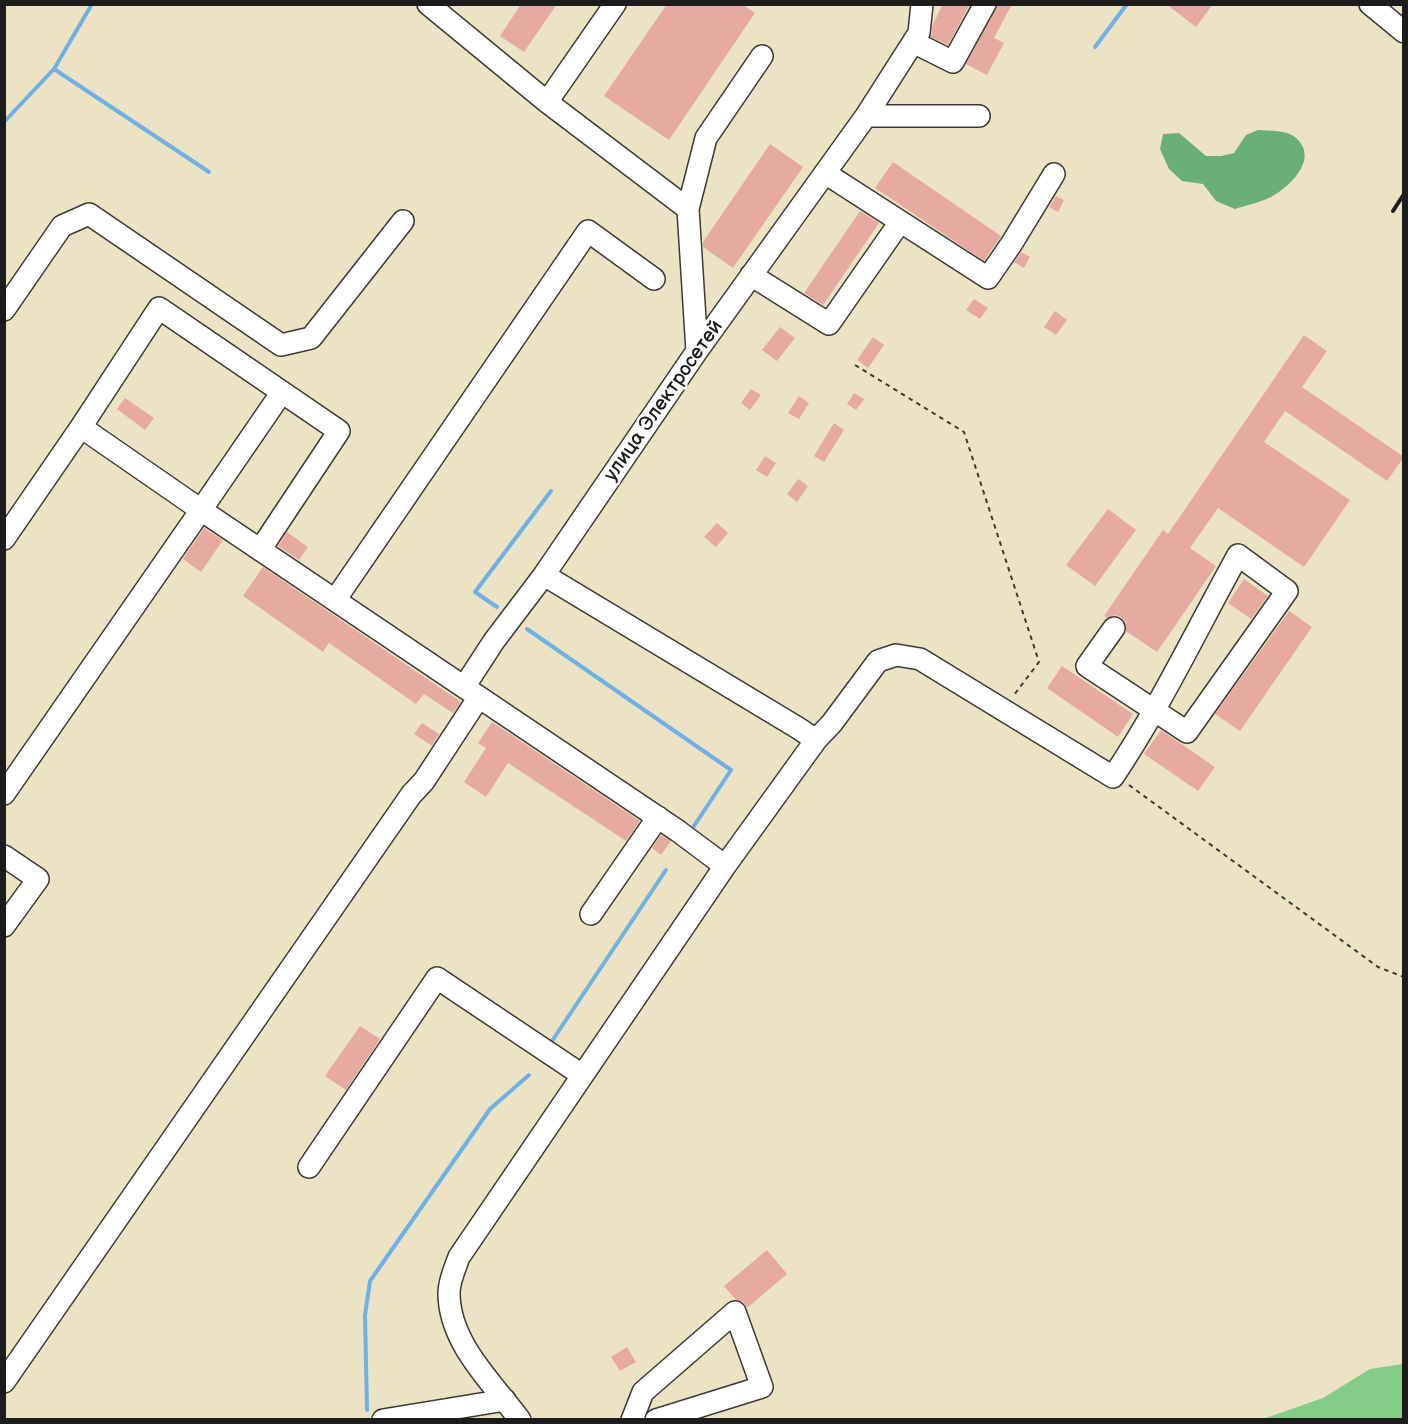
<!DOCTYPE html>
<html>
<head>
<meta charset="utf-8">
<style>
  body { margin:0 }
  #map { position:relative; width:1408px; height:1424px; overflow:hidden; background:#ece3c4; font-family:"Balsamiq Sans",sans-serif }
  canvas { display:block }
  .frame { position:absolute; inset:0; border:6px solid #1c1c1c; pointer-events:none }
</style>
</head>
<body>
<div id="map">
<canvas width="1408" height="1424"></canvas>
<div class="frame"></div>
</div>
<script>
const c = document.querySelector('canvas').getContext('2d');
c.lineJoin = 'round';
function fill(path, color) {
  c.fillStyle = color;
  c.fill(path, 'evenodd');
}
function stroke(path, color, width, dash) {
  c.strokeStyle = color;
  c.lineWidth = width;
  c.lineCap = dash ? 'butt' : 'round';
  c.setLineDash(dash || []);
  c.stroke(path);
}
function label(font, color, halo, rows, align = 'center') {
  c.font = font + ' "Balsamiq Sans",sans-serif';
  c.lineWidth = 5;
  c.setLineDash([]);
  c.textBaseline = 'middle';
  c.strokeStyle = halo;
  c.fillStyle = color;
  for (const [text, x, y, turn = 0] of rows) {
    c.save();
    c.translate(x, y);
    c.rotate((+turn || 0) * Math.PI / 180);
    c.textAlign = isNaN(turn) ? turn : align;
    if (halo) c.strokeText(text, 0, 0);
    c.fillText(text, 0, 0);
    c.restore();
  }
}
fill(new Path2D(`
  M1403 1364V1419H1263L1323 1398 1370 1369Z`), '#83cd89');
fill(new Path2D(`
  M1258 130C1270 131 1286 130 1295 137 1320 158 1291 186 1271 197 1261 202 1247 205 1235 209L1216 201 1203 184 1182 181 1169 169 1160 149 1163 134 1179 133 1206 156H1221L1234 153 1246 135Z`), '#6ab075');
stroke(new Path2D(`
  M1095 47 1127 4
  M54 69 209 172
  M4 122 54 69 92 4
  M497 607 475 592 551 491
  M527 629 731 770 694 826
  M550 1044 666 870
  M367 1410 365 1315 370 1281 490 1109 529 1075`), '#6fb1e4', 4);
fill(new Path2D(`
  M521 4H557L524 52 500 36Z
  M667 4H742L755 13 669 140 604 96Z
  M943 4H970L948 45 931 37 933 24Z
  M998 4H1012L994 38 1004 43 987 75 966 64Z
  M1166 4H1213L1196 27Z
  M770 144 803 167 733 268 703 247V242Z
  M893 162 1001 236 984 261 875 188Z
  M1056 196 1064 200 1058 212 1049 207Z
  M860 211 879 223 823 305 804 293Z
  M1021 252 1030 257 1024 268 1014 262Z
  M974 299 988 308 980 319 966 310Z
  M1055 311 1067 320 1056 335 1044 327Z
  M780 327 795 338 777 361 762 350Z
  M1304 335 1327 351 1302 387 1404 457 1387 481 1285 411 1264 442 1350 500 1304 567 1218 508 1190 548 1216 566 1157 652 1126 631V623L1121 617 1115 615 1107 618 1104 616 1163 530 1168 534Z
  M873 337 884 345 868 368 857 360Z
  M751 389 761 395 750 410 741 403Z
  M854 393 864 399 856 410 847 404Z
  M799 396 809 403 799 419 788 413Z
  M125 398 154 418 145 430 117 409Z
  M834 423 844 430 824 462 814 456Z
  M765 456 776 463 767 477 756 470Z
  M798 479 808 486 797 502 787 494Z
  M1108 509 1136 530 1095 586 1066 565Z
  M717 523 728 533 716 547 704 537Z
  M204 528 223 540 201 572 183 559Z
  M287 532 308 547 299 560 278 546Z
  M263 567 461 702 453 713 424 694 416 704 329 643 323 652 243 596Z
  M1244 579 1268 596 1251 619 1228 603Z
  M1289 611 1312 627 1240 731 1215 714Z
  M1062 666 1133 714 1118 737 1047 688Z
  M492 722 640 821 626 841 508 763 486 797 464 782 486 748 478 743Z
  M422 723 439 734 432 746 414 734Z
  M1161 730 1215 767 1198 791 1144 754Z
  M661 835 671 841 661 855 652 848Z
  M360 1026 380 1039 346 1090 325 1076Z
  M767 1250 787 1274 747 1308 743 1302 736 1300 724 1286Z
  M627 1347 636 1362 620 1371 611 1357Z`), '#e7aaa1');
const minor = new Path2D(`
  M428 4 547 102 688 209 697 351
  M922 4 919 33 866 116H979
  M1370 4 1404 32
  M913 42 953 62 985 4
  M547 102 615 4
  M825 173 988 278 1012 243 1054 174
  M688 209 706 138 762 56
  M751 275 829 324 900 222
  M4 310 62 226 89 214 281 345 311 338 403 221
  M81 427 159 308 339 431 260 550
  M4 539 81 427 201 510 282 392
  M335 600 588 231 654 279
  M464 687 494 641 544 575 697 351 866 116
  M816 740 832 723 878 661 896 655 920 659 1113 777C1160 707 1197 629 1238 555L1287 591 1187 732 1087 666 1114 628
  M4 794 201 510 678 831 725 866
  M4 856 38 879 4 926
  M591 914 658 817
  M309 1167 437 978 582 1075
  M4 1382 411 795 424 781 479 697
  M383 1420 505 1400
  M520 1420C492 1382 449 1343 449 1293 449 1281 455 1268 459 1257L725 866 816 740 798 728 544 575
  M632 1420 643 1392 735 1312 762 1387 656 1420`);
stroke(minor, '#3b3a35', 24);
stroke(new Path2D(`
  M855 365 964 432 1039 662 1014 695
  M1129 785 1378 967 1404 977`), '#3b3a35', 2, [4.5, 4.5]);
stroke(minor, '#fff', 21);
stroke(new Path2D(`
  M1393 211 1404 194`), '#1c1c1c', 4);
label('20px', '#1c1c1c', '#fff', [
  ["улица Электросетей",664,401,-55]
]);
</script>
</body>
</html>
